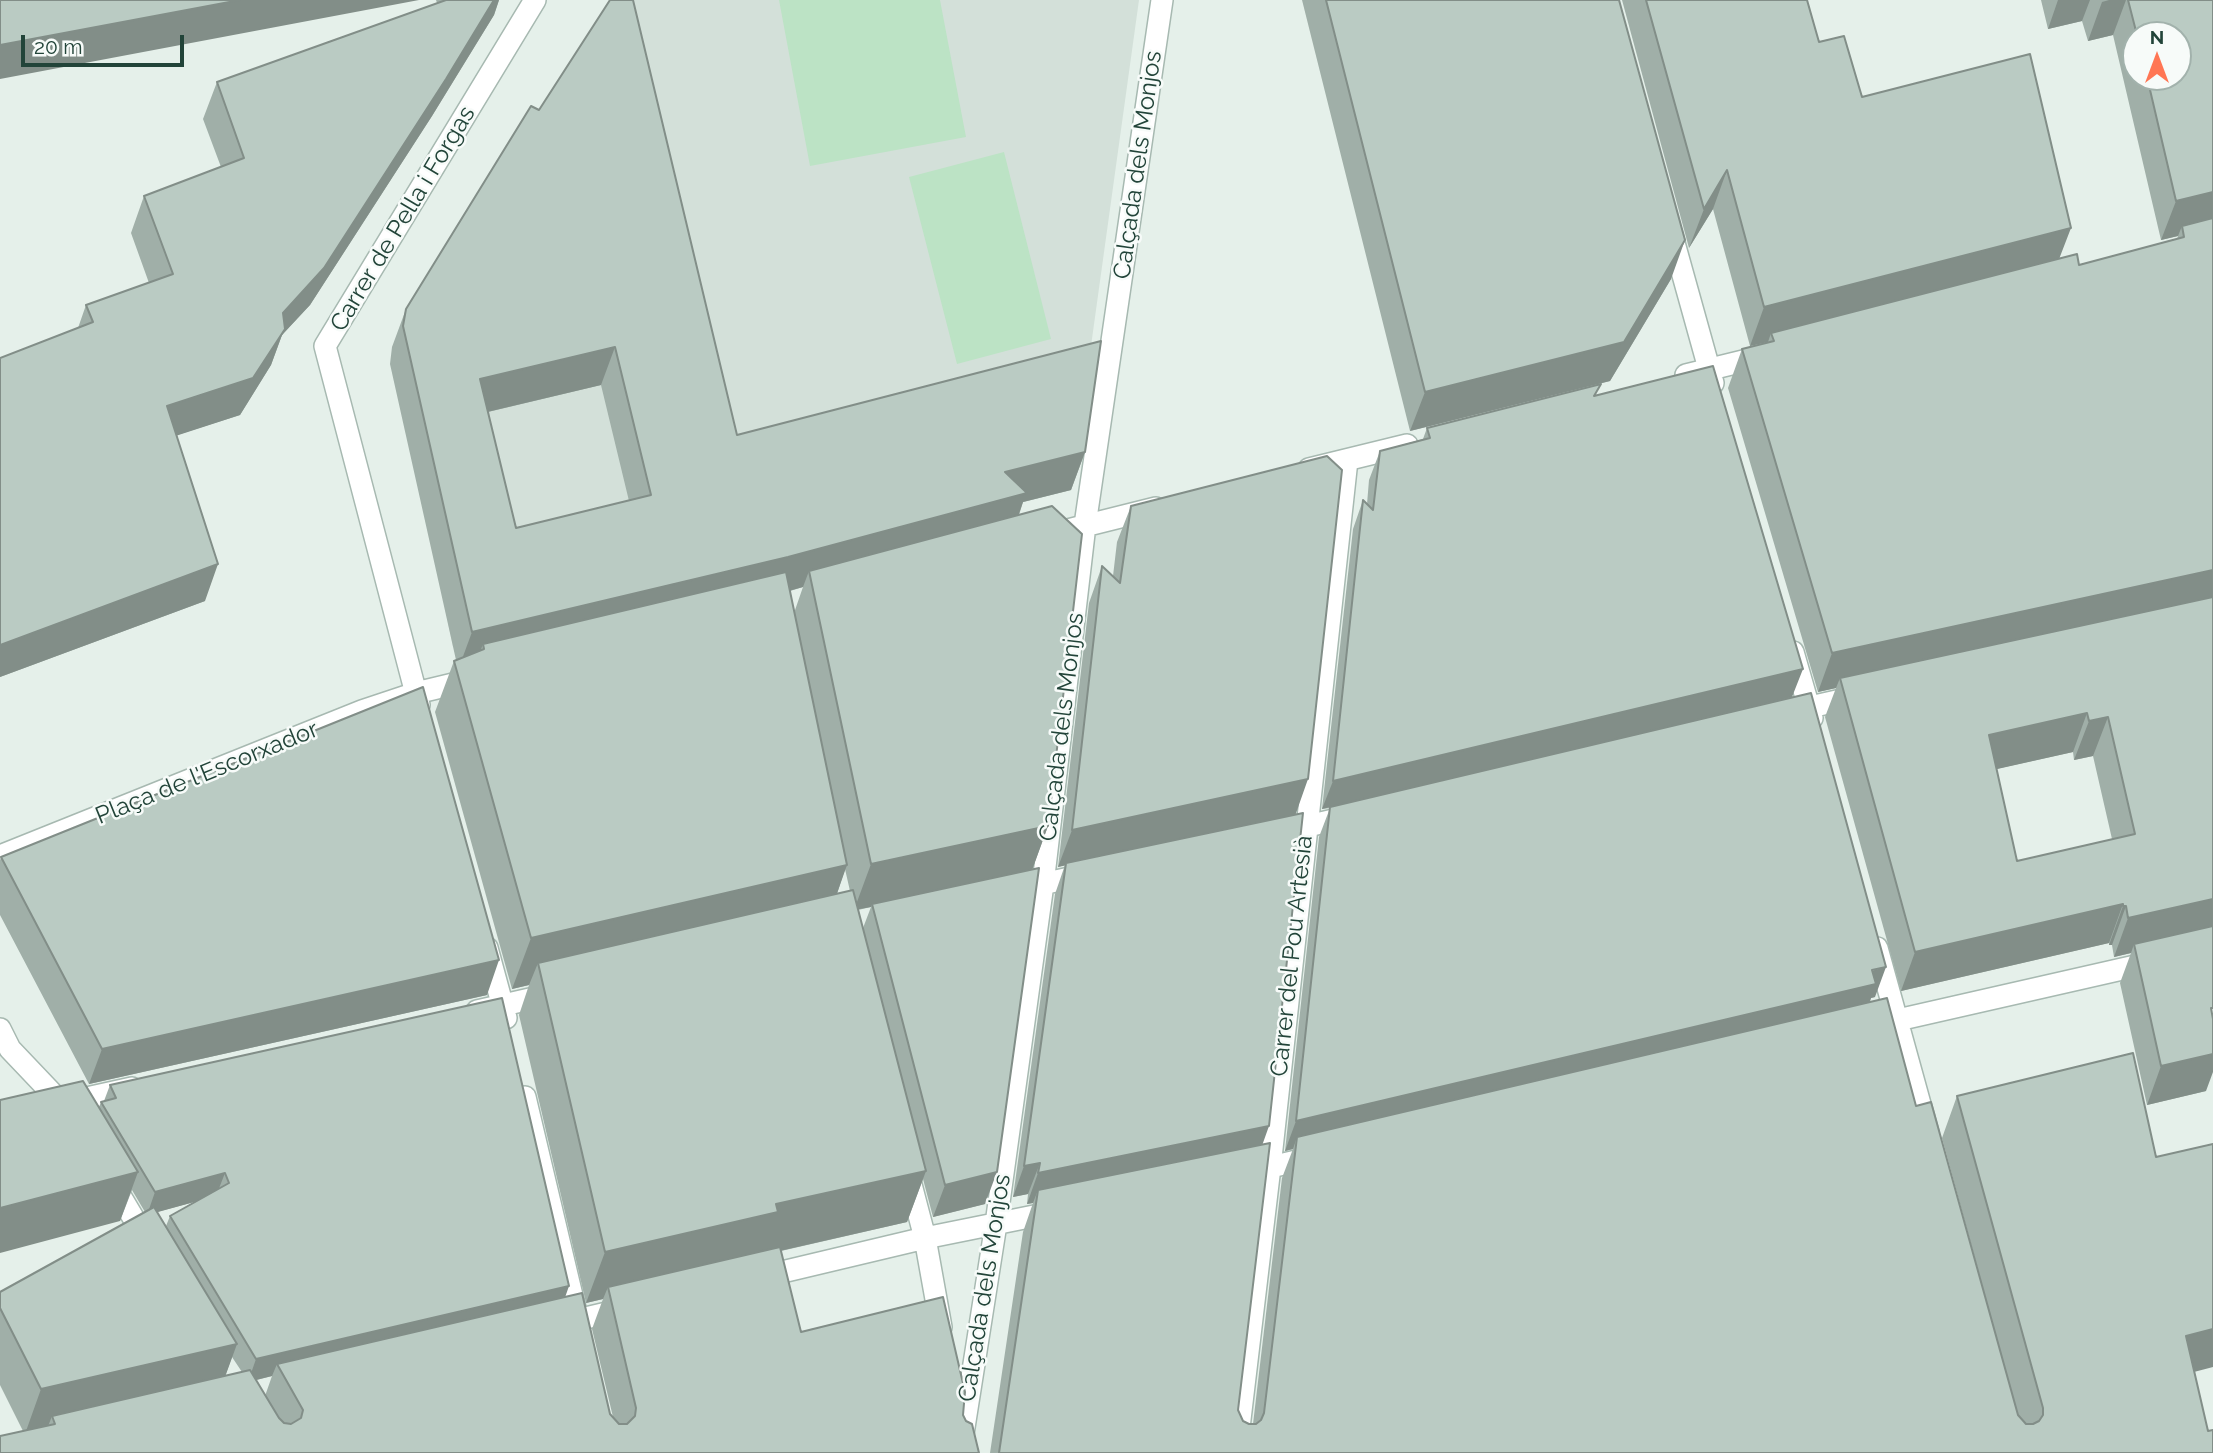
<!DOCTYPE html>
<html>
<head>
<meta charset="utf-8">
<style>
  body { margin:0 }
  #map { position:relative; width:2213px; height:1453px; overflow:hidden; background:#e5f0ea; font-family:Raleway,sans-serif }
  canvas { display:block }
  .north { position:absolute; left:2122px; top:21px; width:70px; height:70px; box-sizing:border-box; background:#f7fbf9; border:2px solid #a2b2ac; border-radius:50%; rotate:0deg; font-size:19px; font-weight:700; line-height:28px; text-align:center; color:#224439 }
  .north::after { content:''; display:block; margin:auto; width:24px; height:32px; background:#ff7654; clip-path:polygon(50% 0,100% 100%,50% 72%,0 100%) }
  .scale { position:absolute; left:21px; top:35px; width:163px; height:32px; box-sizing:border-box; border:4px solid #224439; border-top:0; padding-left:9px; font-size:21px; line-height:24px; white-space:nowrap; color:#224439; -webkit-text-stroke:5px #f7fbf9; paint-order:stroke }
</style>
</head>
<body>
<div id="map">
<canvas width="2213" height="1453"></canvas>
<div class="north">N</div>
<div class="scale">20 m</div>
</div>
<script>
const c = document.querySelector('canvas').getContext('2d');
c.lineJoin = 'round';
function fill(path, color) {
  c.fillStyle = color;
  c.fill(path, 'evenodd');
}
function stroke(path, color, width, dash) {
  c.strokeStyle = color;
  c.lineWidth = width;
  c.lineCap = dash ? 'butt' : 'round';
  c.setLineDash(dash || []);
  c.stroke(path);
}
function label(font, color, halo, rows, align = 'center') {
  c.font = font + ' Raleway,sans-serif';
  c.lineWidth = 5;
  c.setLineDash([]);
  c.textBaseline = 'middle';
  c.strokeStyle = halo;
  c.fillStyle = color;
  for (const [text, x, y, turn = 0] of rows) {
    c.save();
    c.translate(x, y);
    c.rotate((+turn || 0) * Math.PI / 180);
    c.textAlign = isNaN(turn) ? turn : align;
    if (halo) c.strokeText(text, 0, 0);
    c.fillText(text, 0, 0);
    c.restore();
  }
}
fill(new Path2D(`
  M621 0H1139L1071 490 453 647 392 347Z`), '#d3e0d9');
fill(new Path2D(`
  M779 0H940L966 137 810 166Z
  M1004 152 1051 339 957 364 909 177Z`), '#bce3c5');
const minor = new Path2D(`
  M1671 232 1713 383
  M1686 375 1764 356
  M1309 469 1407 445
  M1048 535 1156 508
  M1793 652 1812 718
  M419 705 325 346 535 0
  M1788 712 1859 696
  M1273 834 1351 816
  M0 856 362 711 416 693 470 680
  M1010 891 1088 874
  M487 948 506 1018
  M1877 948 1928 1133
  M477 1011 552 994
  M1867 1027 2153 962
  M0 1029 10 1049 68 1110
  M525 1097 578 1321
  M64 1103 132 1088
  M908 1173 925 1238 941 1327
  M1240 1174 1314 1157
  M112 1182 147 1241
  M761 1277 925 1238 1054 1212
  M560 1324 624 1309
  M960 1453 996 1224 1043 884 1085 525 1162 0
  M1236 1453 1270 1167 1347 460`);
stroke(minor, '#a7b9b1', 24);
stroke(minor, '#fff', 21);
fill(new Path2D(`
  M436 0H499L494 15 432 116 310 305 282 335 271 365 240 415 177 435 205 601 0 677V358L78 328 86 305 149 283 131 233 144 196 221 167 203 119 217 82 437 3Z
  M1302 0H1619L1671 279 1610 381 1410 431Z
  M1622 0H1807L1819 42 1862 97 2060 258 2079 265 2177 239 2178 236 2161 240 2113 35 2088 41 2082 21 2048 29 2041 0H2213L2206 1091 2147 1105 2120 983 2131 953 2114 957 2112 945H2109V943L1901 991 1825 717 1836 688 1818 692 1728 388 1742 349 1768 342 1750 346 1713 209 1689 248ZM2136 35H2178V77H2136ZM2073 752 2074 760 2093 756 2112 839 2017 861 1996 769Z
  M531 106 737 435 1085 452 1071 490 1023 502 1019 515 1048 826 1032 870 985 1204 933 1217 923 1179 907 1222 781 1251 801 1332 963 1415 966 1421 23 1431 0 1385V1292L145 1212 132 1190 120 1221 99 1107 101 1102 104 1101 110 1085 565 1297 610 1414 613 1417 592 1329 603 1299 586 1303 519 1015 529 985 512 989 435 712 454 661 456 660 390 364 392 347 406 309ZM601 385 629 501 516 528 488 412ZM803 587 794 613 790 591ZM845 869 850 891 837 894ZM871 907 863 928 858 910ZM194 1202 170 1216 166 1226 157 1212ZM232 1357 242 1372 225 1376ZM272 1376 265 1396 256 1380Z
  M1597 396 1793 697 1875 997 1871 998 1870 1002 1916 1106 2018 1415V1416L1942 1138 1957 1096 2194 1372 2213 1453H990L1023 1232 1033 1203 1027 1204 1028 1194 1013 1197 1055 894 1065 865 1058 867 1089 603 1102 566 1113 576 1117 542 1131 506 1296 814 1262 1145 1238 1410 1243 1421 1249 1424H1253L1282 1178 1293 1149 1285 1151 1319 837 1330 808 1322 809 1353 529 1363 500 1367 504 1369 480 1380 451 1423 439 1427 428Z
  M1 857 487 995 89 1084 0 915V860Z`), '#a0afa8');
fill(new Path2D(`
  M240 0H419L0 79V45Z
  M492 0H499L494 15 432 116 310 305 282 335 271 365 240 415 154 443 167 406 283 313Z
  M2058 0H2090L2082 21 2048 29Z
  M2109 0H2126L2113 35 2088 41 2102 2Z
  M1727 170 1713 209 1689 248 1704 209Z
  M2213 192V228L2182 226 2178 236 2161 240 2176 201Z
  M2071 228 2056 267 1771 333 1768 342 1750 346 1764 307Z
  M1685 240 1671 279 1610 381 1410 431 1425 392Z
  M615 347 601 385 466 417 480 379Z
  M1085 452 1071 490 1023 502 1013 531 809 571 803 587 774 595 483 644 475 666 458 670 472 632 1005 472Z
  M218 564 205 601 0 677V645Z
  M2213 570V606L1840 678 1836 688 1818 692 1832 653Z
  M1803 669 1792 697 1322 809 1333 781Z
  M2087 713 2073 752 1975 774 1989 735Z
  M2108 717 2093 756 2074 760 2089 721Z
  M1308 779 1295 816 1058 867 1072 830Z
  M1048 826 1031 873 872 904 871 907 854 910 871 864Z
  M847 865 829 916 538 963 529 985 512 989 531 938Z
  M2213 899V935L2134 944 2131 953 2114 957 2128 918Z
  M2123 904 2109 943 1901 991 1915 952Z
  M2123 906H2126L2112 945H2109Z
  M499 960 487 995 89 1084 102 1049Z
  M1886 967 1875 997 1871 998 1865 1014 1297 1137 1293 1149 1285 1151 1296 1121Z
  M2213 1054V1072L2206 1091 2147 1105 2161 1066Z
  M1269 1126 1258 1157 1038 1190 1033 1203 1027 1204 1038 1173Z
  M1040 1163 1028 1194 1013 1197 1024 1166Z
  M926 1171 907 1222 762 1255 608 1287 603 1299 586 1303 605 1252 776 1204Z
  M138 1172 120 1221 0 1253V1208Z
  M997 1172 985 1204 933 1217 945 1185Z
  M225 1173 216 1196 147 1215 155 1192Z
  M569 1286 561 1309 277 1364 272 1376 248 1382 256 1359Z
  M2213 1329V1367L2171 1378 2186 1336Z
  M237 1344 221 1388 52 1416 47 1429 25 1434 41 1389Z`), '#828e88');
const building = new Path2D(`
  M0 0H240L0 45Z
  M446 0H494L446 79 324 268 283 313 285 329 253 378 167 406 218 564 0 645V358L93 322 86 305 173 274 144 196 244 158 217 82Z
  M610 0H633L737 435 1101 341 1085 452 1005 472 1027 493 788 557 472 632 403 326 406 309 531 106 539 110ZM615 347 651 495 516 528 480 379Z
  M1326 0H1619L1685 240 1624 342 1425 392Z
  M1646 0H1807L1819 42 1844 36 1862 97 2030 54 2071 228 1764 307 1727 170 1704 209Z
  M2128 0H2213V192L2176 201 2147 77H2178V35H2137Z
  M2213 218V570L1832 653 1742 349 1774 341 1771 333 2077 254 2079 265 2184 237 2182 226Z
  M1713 366 1803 669 1333 781 1363 500 1373 510 1380 451 1430 438 1427 428 1601 384 1594 396Z
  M1327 456 1342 470 1308 779 1072 830 1102 566 1120 583 1131 506Z
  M1052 506 1082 534 1048 826 871 864 809 571Z
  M786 572 847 865 531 938 454 661 484 649 483 644Z
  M2213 597V899L2128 918 2126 906H2123V904L1915 952 1840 678ZM2087 713 2089 721 2108 717 2135 834 2017 861 1989 735Z
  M423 687 499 960 102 1049 1 857Z
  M1811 693 1886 967 1872 970 1876 984 1296 1121 1330 807Z
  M1303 813 1269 1126 1038 1173 1040 1163 1024 1166 1066 863Z
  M1039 868 997 1172 945 1185 872 904Z
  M853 890 926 1171 776 1204 778 1212 605 1252 538 963Z
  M2213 926V1008H2211L2213 1019V1054L2161 1066 2134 944Z
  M502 998 569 1286 256 1359 170 1216 229 1183 225 1173 155 1192 101 1102 116 1098 110 1085Z
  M1887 998 1916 1106 1931 1102 2018 1415 2026 1424H2033L2039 1421 2043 1415V1408L1957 1096 2133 1053 2156 1157 2213 1144V1329L2186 1336 2208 1431 2213 1430V1453H999L1038 1190 1270 1143 1238 1410 1243 1421 1249 1424H1256L1261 1420 1264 1413 1297 1137Z
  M83 1081 138 1172 0 1208V1100Z
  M154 1207 237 1344 41 1389 0 1308V1292Z
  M780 1247 801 1332 943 1297 965 1392 963 1415 966 1421 972 1424 979 1453H0V1436L55 1424 52 1416 250 1370 279 1418 284 1423 291 1424 301 1418 303 1410 277 1364 582 1293 610 1414 619 1424H627L635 1416 636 1408 608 1287Z`);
fill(building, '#bacbc3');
stroke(building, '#828e88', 2);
label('24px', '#224439', '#f7fbf9', [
  ["Calçada dels Monjos",1138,165,-82],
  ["Carrer de Pella i Forgas",403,219,-59],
  ["Calçada dels Monjos",1062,727,-83],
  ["Plaça de l'Escorxador",207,773,-22],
  ["Carrer del Pou Artesià",1292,956,-84],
  ["Calçada dels Monjos",985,1288,-81]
]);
</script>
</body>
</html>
